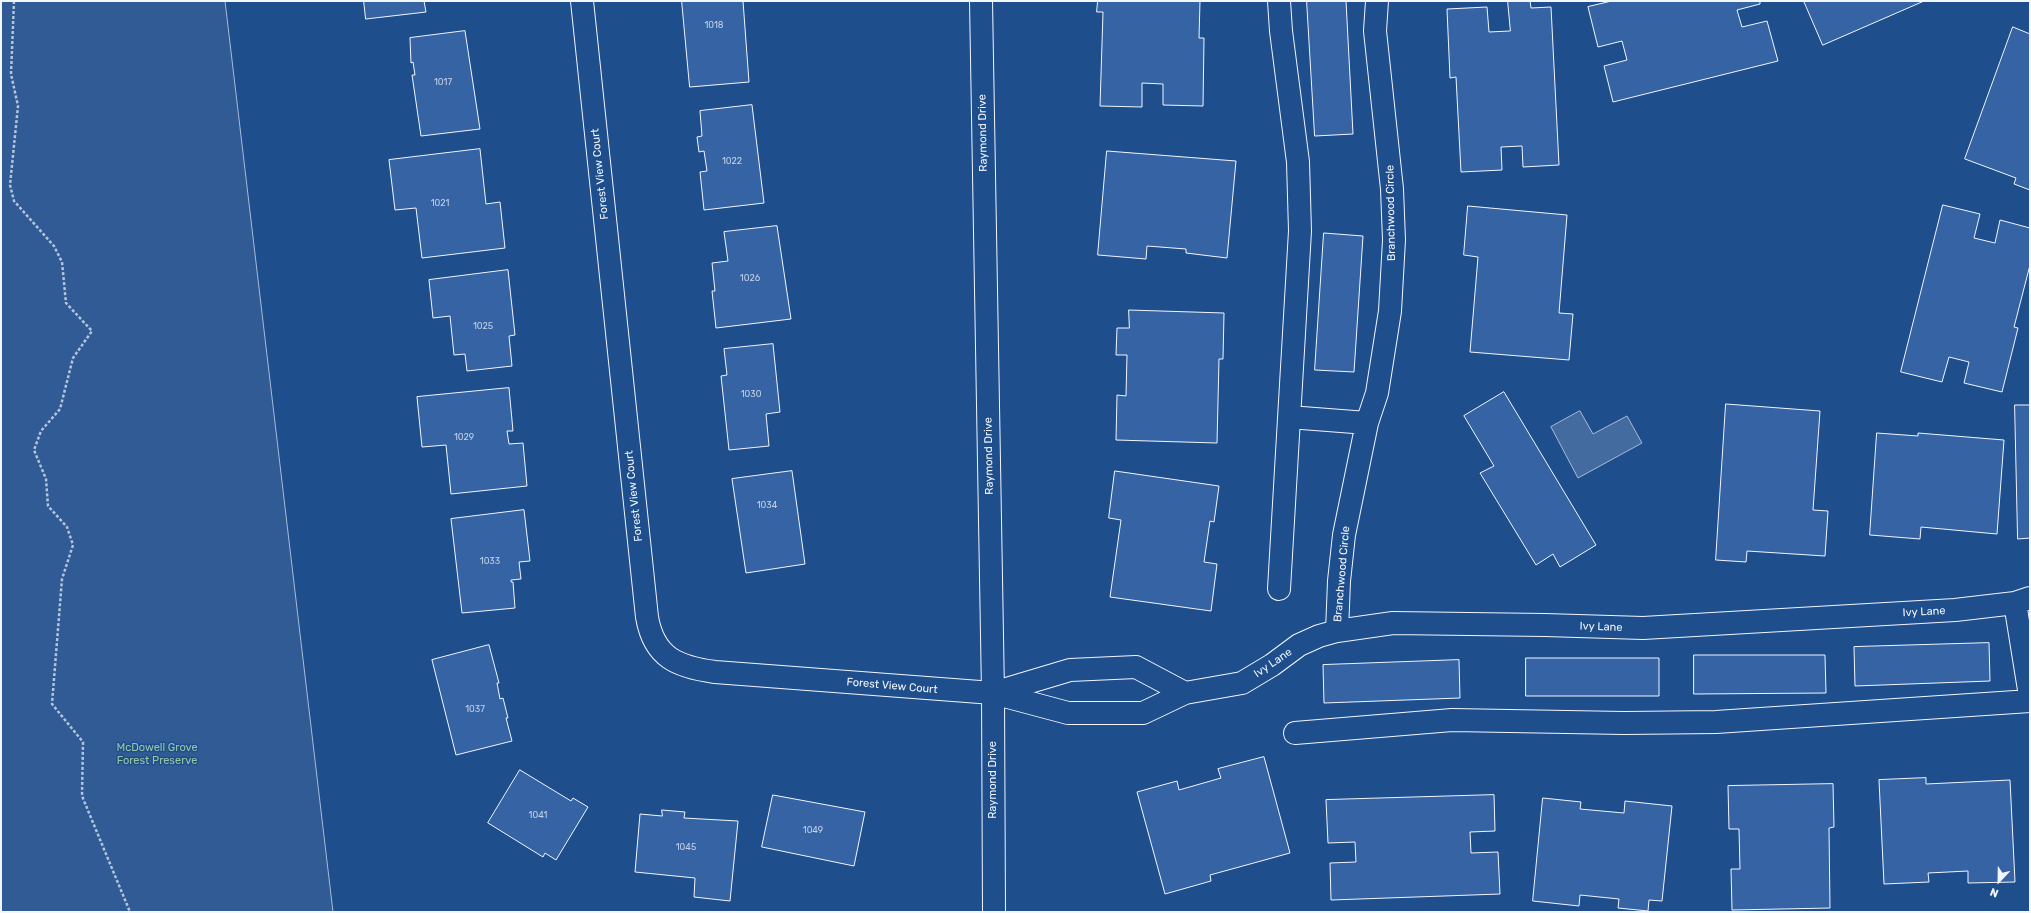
<!DOCTYPE html>
<html>
<head>
<meta charset="utf-8">
<style>
  body { margin:0 }
  #map { position:relative; width:2031px; height:913px; overflow:hidden; background:#1f4e8c; font-family:Rubik,sans-serif }
  canvas { display:block }
  .frame { position:absolute; inset:0; border:2px solid #f2f6ff; pointer-events:none }
  .north { position:absolute; left:1979px; top:861px; width:40px; height:40px; -webkit-text-stroke:3px #1f4e8c; paint-order:stroke; rotate:202deg; font-size:11px; font-weight:700; line-height:16px; text-align:center; color:#f2f6ff }
  .north::after { content:''; display:block; margin:auto; width:14px; height:18px; background:#f2f6ff; clip-path:polygon(50% 0,100% 100%,50% 72%,0 100%) }
</style>
</head>
<body>
<div id="map">
<canvas width="2031" height="913"></canvas>
<div class="frame"></div>
<div class="north">N</div>
</div>
<script>
const c = document.querySelector('canvas').getContext('2d');
c.lineJoin = 'round';
function fill(path, color) {
  c.fillStyle = color;
  c.fill(path, 'evenodd');
}
function stroke(path, color, width, dash) {
  c.strokeStyle = color;
  c.lineWidth = width;
  c.lineCap = dash ? 'butt' : 'round';
  c.setLineDash(dash || []);
  c.stroke(path);
}
function label(font, color, halo, rows, align = 'center') {
  c.font = font + ' Rubik,sans-serif';
  c.lineWidth = 3;
  c.setLineDash([]);
  c.textBaseline = 'middle';
  c.strokeStyle = halo;
  c.fillStyle = color;
  for (const [text, x, y, turn = 0] of rows) {
    c.save();
    c.translate(x, y);
    c.rotate((+turn || 0) * Math.PI / 180);
    c.textAlign = isNaN(turn) ? turn : align;
    if (halo) c.strokeText(text, 0, 0);
    c.fillText(text, 0, 0);
    c.restore();
  }
}
const built = new Path2D(`
  M1 1H225L333 912H1Z`);
fill(built, '#305b95');
stroke(built, '#a8bbd7', 1);
const water = new Path2D(`
  M1580 411 1593 434 1627 416 1642 443 1578 478 1551 427Z`);
fill(water, '#446ba0');
stroke(water, '#a8bbd7', 1);
const building = new Path2D(`
  M364 1H424L426 12 366 19Z
  M682 1H743L749 82 690 87Z
  M1098 1H1200L1199 38H1204L1203 106 1163 105V84L1142 83V107L1100 106 1103 12H1097Z
  M1307 1H1346L1353 134 1315 136Z
  M1508 1H1530L1531 8 1551 7 1559 165 1523 167 1522 146 1501 147 1502 170 1461 172 1456 77 1450 78 1447 9 1487 7 1489 32 1510 31Z
  M1612 1H1760V4L1737 10 1742 27 1767 21 1778 61 1613 102 1604 66 1627 60 1622 41 1598 47 1588 7Z
  M1804 1H1924L1823 45Z
  M2013 27 2030 34V190L2014 184 2016 178 1965 159Z
  M465 31 480 129 421 136 412 75H415L413 62 411 63 410 38Z
  M752 105 764 203 704 210 700 172 707 171 704 151 699 152 697 137 702 136 700 111Z
  M480 149 486 204 500 202 505 248 422 258 416 208 395 210 389 160Z
  M1107 151 1236 161 1227 258 1186 253V249L1147 246 1146 259 1098 255Z
  M1943 205 1980 214 1974 238 1995 243 2000 220 2030 228V265L2014 327 2018 328 2002 392 1964 383 1969 362 1949 357 1942 382 1901 372Z
  M1468 206 1567 215 1559 313 1573 314 1569 360 1470 352 1478 257 1464 255Z
  M777 226 791 319 716 328 712 291H715L712 263 728 261 724 232Z
  M1324 233 1363 236 1354 372 1315 370Z
  M508 270 515 335 509 336 512 366 467 371 465 354 454 355 450 316 433 318 429 280Z
  M1129 310 1224 313 1223 359H1219L1217 443 1116 440 1117 395 1126 396 1127 355H1116L1117 328H1129Z
  M773 344 780 412 766 414 769 446 729 450 721 376 727 375 724 349Z
  M509 388 513 431H507L509 444 523 443 527 486 451 494 446 445 422 447 417 397Z
  M1504 392 1596 545 1560 567 1553 554 1536 565 1480 473 1494 466 1464 416Z
  M1726 404 1820 411 1813 510 1828 511 1825 556 1747 551 1746 562 1716 560Z
  M2015 405H2030V538L2018 539Z
  M1877 433 1918 436V433L2004 440 1997 534 1921 527 1920 539 1870 535Z
  M792 471 805 564 746 573 732 479Z
  M1115 471 1219 486 1214 522 1210 521 1204 562 1217 564 1211 611 1110 597 1121 520 1109 518Z
  M524 510 530 561 519 562 521 579 511 580V582H513L515 608 462 613 451 519Z
  M1989 643 1990 681 1855 686 1854 647Z
  M489 645 499 683H497L500 699 503 698 508 718H506L512 741 456 755 432 660Z
  M1694 655H1825L1826 693 1694 694Z
  M1526 658H1659V696H1526Z
  M1459 660 1460 698 1324 703 1323 665Z
  M1264 757 1290 853 1210 875 1211 881 1165 894 1137 792 1177 781 1179 790 1221 778 1218 769Z
  M520 770 571 801 573 798 588 807 556 860 545 853 543 857 488 823Z
  M1926 778V784L2010 780 2015 882 1968 883V871L1928 873 1929 882 1884 884 1879 780Z
  M1833 784 1834 827 1829 828 1830 908 1732 910 1731 869H1740L1739 829H1729L1728 786Z
  M773 795 865 812 854 866 762 847Z
  M1494 795 1495 831 1470 832 1471 853 1498 852 1500 894 1331 900 1330 863 1356 862 1355 842 1328 843 1326 800Z
  M1543 798 1581 802 1580 809 1624 813 1625 801 1672 806 1662 901 1649 900 1648 911 1618 908 1619 899 1580 895 1579 906 1533 901Z
  M662 810 685 812 684 818 738 821 730 901 694 897 695 878 635 872 640 814 662 816Z`);
fill(building, '#3563a3');
stroke(building, '#f2f6ff', 1);
const minor = new Path2D(`
  M582 1 647 617C654 658 678 667 715 672L993 693 1068 713H1143L1185 693 1242 683 1272 665 1299 645 1319 636 1337 631 1393 623 1545 625 1643 628 1955 610 2015 603 2030 598
  M981 1 993 693 994 912
  M1289 417 1367 423
  M1279 589 1300 231 1298 162 1281 31 1279 1
  M2015 603 2030 696
  M1337 631 1339 581 1344 535 1367 423 1377 393 1390 311 1394 240 1392 189 1375 31 1377 1
  M993 693 1070 670 1136 667 1185 693
  M1295 733 1452 720 1624 723 1716 722 2030 701`);
stroke(minor, '#f2f6ff', 24);
stroke(new Path2D(`
  M14 1 11 74 18 106 10 185 14 201 54 246 62 262 66 303 92 331 73 358 60 409 41 431 34 450 46 479 48 506 67 527 73 545 62 579 52 704 83 742 82 796 130 912`), '#b3c4dc', 2.5, [3, 2]);
stroke(minor, '#1f4e8c', 22);
label('9px', '#c3d1e8', null, [
  ["1018",714,25],
  ["1017",443,82],
  ["1022",732,161],
  ["1021",440,203],
  ["1026",750,278],
  ["1025",483,326],
  ["1030",751,394],
  ["1029",464,437],
  ["1034",767,505],
  ["1033",490,561],
  ["1037",475,709],
  ["1041",538,815],
  ["1049",813,830],
  ["1045",686,847]
]);
label('11px', '#f2f6ff', '#1f4e8c', [
  ["Raymond Drive",983,133,-91],
  ["Forest View Court",600,174,-96],
  ["Branchwood Circle",1391,213,-91],
  ["Raymond Drive",989,456,-91],
  ["Forest View Court",634,496,-96],
  ["Branchwood Circle",1342,574,-85],
  ["Ivy Lane",1924,612,-3],
  ["Ivy Lane",1601,627,2],
  ["Ivy Lane",1273,663,-34],
  ["Forest View Court",892,686,5],
  ["Raymond Drive",993,780,-90]
]);
label('11px', '#97c8a6', '#1f4e8c', [
  ["McDowell Grove",157,748],
  ["Forest Preserve",157,761]
]);
</script>
</body>
</html>
